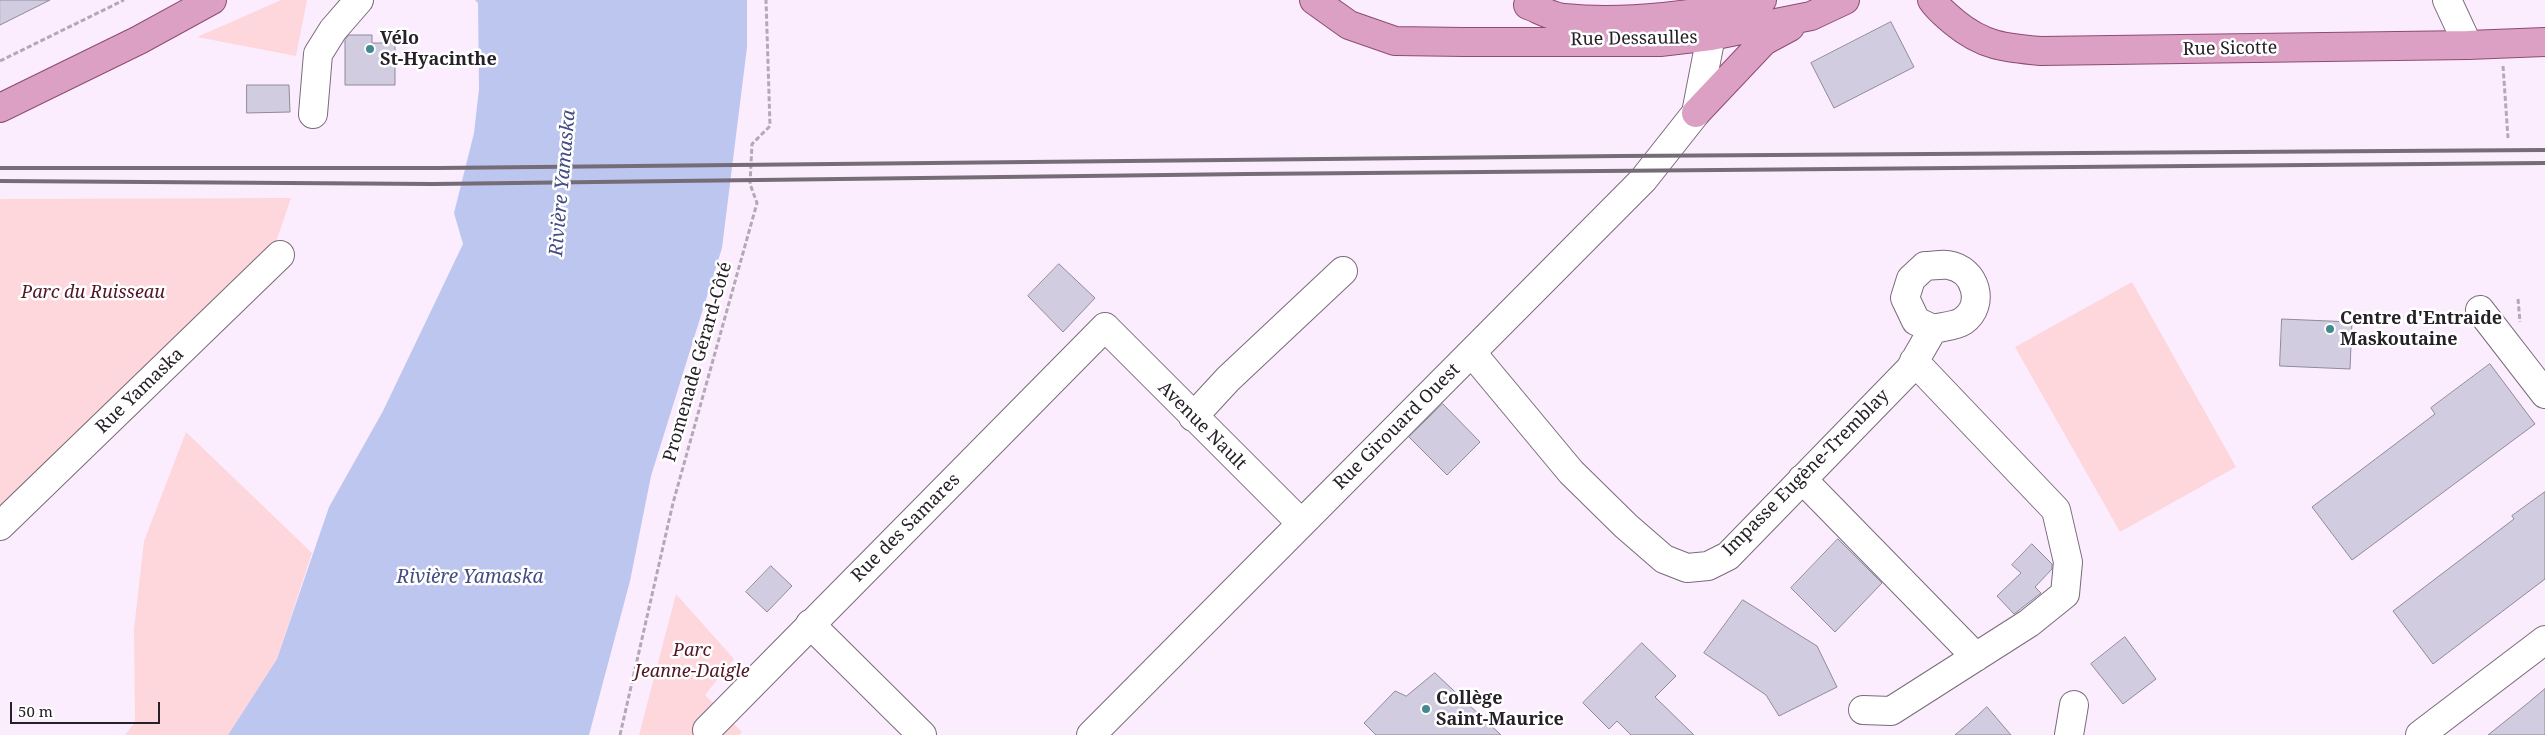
<!DOCTYPE html>
<html>
<head>
<meta charset="utf-8">
<style>
  body { margin:0 }
  #map { position:relative; width:2545px; height:735px; overflow:hidden; background:#fcedfe; font-family:"Noto Serif",serif }
  canvas { display:block }
  .scale { position:absolute; left:10px; top:702px; width:150px; height:22px; box-sizing:border-box; border:2px solid #262127; border-top:0; padding-left:6px; font-size:15px; line-height:18px; white-space:nowrap; color:#262127; -webkit-text-stroke:4px #fff; paint-order:stroke }
</style>
</head>
<body>
<div id="map">
<canvas width="2545" height="735"></canvas>
<div class="scale">50 m</div>
</div>
<script>
const c = document.querySelector('canvas').getContext('2d');
c.lineJoin = 'round';
function fill(path, color) {
  c.fillStyle = color;
  c.fill(path, 'evenodd');
}
function stroke(path, color, width, dash) {
  c.strokeStyle = color;
  c.lineWidth = width;
  c.lineCap = dash ? 'butt' : 'round';
  c.setLineDash(dash || []);
  c.stroke(path);
}
function label(font, color, halo, rows, align = 'center') {
  c.font = font + ' "Noto Serif",serif';
  c.lineWidth = 5;
  c.setLineDash([]);
  c.textBaseline = 'middle';
  c.strokeStyle = halo;
  c.fillStyle = color;
  for (const [text, x, y, turn = 0] of rows) {
    c.save();
    c.translate(x, y);
    c.rotate((+turn || 0) * Math.PI / 180);
    c.textAlign = isNaN(turn) ? turn : align;
    if (halo) c.strokeText(text, 0, 0);
    c.fillText(text, 0, 0);
    c.restore();
  }
}
fill(new Path2D(`
  M281 0H307L296 56 197 37Z
  M291 198 275 245 0 514V199Z
  M2132 282 2236 467 2120 532 2015 347Z
  M186 432 312 553 277 659 228 735H125L135 722 134 629 144 541Z
  M676 594 734 659 705 695 742 732 739 735H639Z`), '#fdd7dc');
fill(new Path2D(`
  M475 0H747V47L722 248 651 476 630 581 589 735H228L277 659 329 507 383 411 463 244 454 213 474 133 479 89 478 3Z`), '#bdc6ef');
const building = new Path2D(`
  M0 0H50L0 25Z
  M1891 22 1914 67 1834 108 1811 63Z
  M349 35H372V43H395V85H345V40Z
  M247 85H289L290 112 247 113Z
  M1059 264 1095 298 1063 332 1028 296Z
  M2282 319 2352 322 2350 369 2280 366Z
  M2490 364 2535 424 2352 560 2312 507 2435 414 2431 408Z
  M1443 404 1480 442 1447 475 1409 437Z
  M2545 492V579L2433 664 2393 611 2514 519 2512 516Z
  M1838 539 1882 583 1835 632 1791 588Z
  M2032 544 2052 564V569L2035 587 2041 593 2014 614 1997 596 2021 573 2012 565Z
  M771 566 792 586 767 612 746 592Z
  M1743 600 1817 646 1837 687 1779 716 1766 695 1704 653Z
  M2125 637 2156 679 2123 704 2091 664Z
  M1642 643 1676 676 1655 697 1694 735H1631L1617 721 1609 729 1583 703Z
  M1435 673 1501 735H1376L1364 723 1395 691 1406 696Z
  M2545 689V735H2488L2528 703Z
  M1987 707 2011 735H1955L1977 716Z`);
fill(building, '#d1ccdf');
stroke(building, '#8f899c', 1);
const minor = new Path2D(`
  M2447 0 2468 45
  M313 114 318 54 333 30 359 0
  M2480 310 2545 394
  M1472 353 1571 472 1626 526 1664 559 1687 568 1708 566 1728 556 1910 369 1933 329C1941 327 1956 326 1963 321 1986 305 1976 269 1948 265 1941 264 1932 266 1925 266L1911 279 1905 298 1916 321 1933 329
  M1193 417 1228 379 1343 271
  M1802 479 1976 657
  M0 526 280 255
  M810 624 922 735
  M1863 710 1891 711 2029 623 2065 594 2068 562 2056 510 1914 361
  M707 730 1105 327 1301 523
  M1091 735 1643 180 1696 113 1711 36 1710 14
  M2069 735 2074 705
  M2420 735 2545 640`);
const major = new Path2D(`
  M1314 0 1349 25 1395 41 1464 42H1660L1711 36 1811 16 1845 0
  M1932 0C1938 9 1946 15 1954 22 1983 46 2005 48 2041 51L2468 45 2545 42
  M1528 5C1539 9 1552 17 1564 18 1626 24 1702 15 1762 0
  M0 108 139 40 212 0
  M1696 113 1764 41 1790 27`);
stroke(minor, '#796b7a', 30);
stroke(major, '#8d4b73', 30);
stroke(new Path2D(`
  M0 61 124 0
  M2503 66 2508 138
  M2518 299 2520 322
  M620 735 673 503 757 203 750 184 752 144 770 126 766 0`), '#b3a8b5', 3, [5, 2.5]);
stroke(minor, '#fff', 28);
stroke(major, '#dca0c4', 28);
stroke(new Path2D(`
  M0 168H438L1620 156 2545 150
  M0 181 433 184 1247 174 2545 163`), '#756c77', 4);
for (const [x, y, r, color] of [
  [370,49,5,"#428991"],
  [2330,329,5,"#428991"],
  [1426,709,5,"#428991"]
]) {
  const dot = new Path2D();
  dot.arc(x, y, r, 0, 2 * Math.PI);
  c.fillStyle = color;
  c.fill(dot);
  stroke(dot, '#fff', 2);
}
label('bold 18px', '#262127', '#fff', [
  ["Vélo",380,39],
  ["St-Hyacinthe",380,60],
  ["Centre d'Entraide",2340,319],
  ["Maskoutaine",2340,340],
  ["Collège",1436,699],
  ["Saint-Maurice",1436,720]
], 'left');
label('18px', '#262127', '#fff', [
  ["Rue Dessaulles",1634,39,-1],
  ["Rue Sicotte",2230,49,-1],
  ["Promenade Gérard-Côté",698,362,-74],
  ["Rue Yamaska",140,391,-44],
  ["Avenue Nault",1202,426,45],
  ["Rue Girouard Ouest",1397,427,-45],
  ["Impasse Eugène-Tremblay",1806,473,-45],
  ["Rue des Samares",906,528,-45]
]);
label('italic 18px', '#511625', '#fff', [
  ["Parc du Ruisseau",93,293],
  ["Parc",692,651],
  ["Jeanne-Daigle",692,672]
]);
label('italic 19px', '#444c81', '#fff', [
  ["Rivière Yamaska",563,183,-85],
  ["Rivière Yamaska",470,578]
]);
</script>
</body>
</html>
